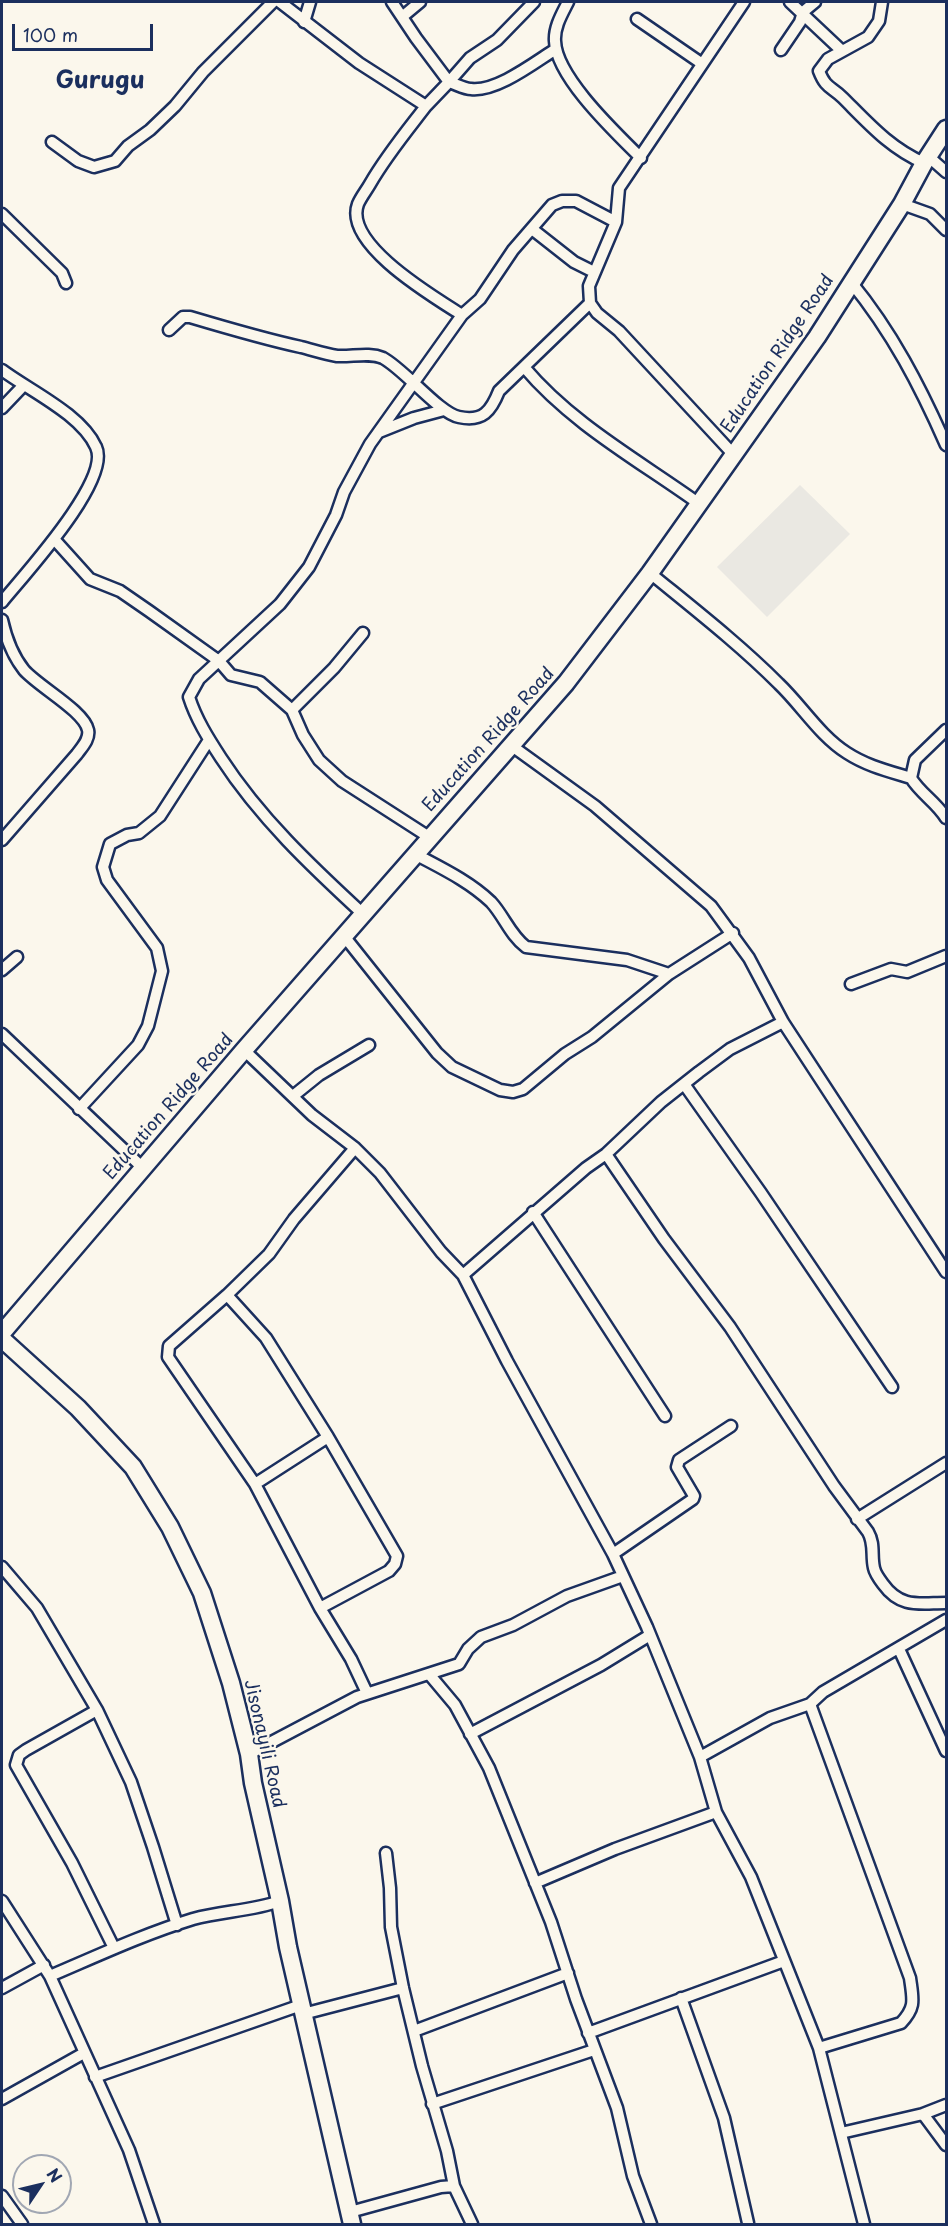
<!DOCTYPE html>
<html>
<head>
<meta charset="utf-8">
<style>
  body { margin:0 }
  #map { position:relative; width:948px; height:2226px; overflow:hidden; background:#fbf7ec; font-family:"Playpen Sans",sans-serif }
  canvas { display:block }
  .frame { position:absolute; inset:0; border:3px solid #1b2f5e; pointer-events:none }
  .north { position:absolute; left:12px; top:2154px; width:60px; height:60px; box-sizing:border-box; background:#fbf7ec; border:2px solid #a1a7b3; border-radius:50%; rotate:55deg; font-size:16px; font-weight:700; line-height:24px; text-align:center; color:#1b2f5e }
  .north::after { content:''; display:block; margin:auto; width:21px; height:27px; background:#1b2f5e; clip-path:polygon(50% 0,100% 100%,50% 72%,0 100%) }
  .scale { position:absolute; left:12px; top:24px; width:141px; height:27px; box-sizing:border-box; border:3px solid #1b2f5e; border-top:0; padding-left:8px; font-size:18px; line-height:21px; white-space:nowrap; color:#1b2f5e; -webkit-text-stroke:4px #fbf7ec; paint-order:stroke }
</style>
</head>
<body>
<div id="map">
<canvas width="948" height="2226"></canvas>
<div class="frame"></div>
<div class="north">N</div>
<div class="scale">100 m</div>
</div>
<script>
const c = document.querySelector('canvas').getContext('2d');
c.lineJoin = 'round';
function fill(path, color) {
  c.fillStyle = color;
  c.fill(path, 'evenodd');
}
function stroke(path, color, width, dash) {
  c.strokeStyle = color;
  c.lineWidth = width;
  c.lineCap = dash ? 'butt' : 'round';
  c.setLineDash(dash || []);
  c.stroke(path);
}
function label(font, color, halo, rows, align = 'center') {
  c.font = font + ' "Playpen Sans",sans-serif';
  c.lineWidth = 4.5;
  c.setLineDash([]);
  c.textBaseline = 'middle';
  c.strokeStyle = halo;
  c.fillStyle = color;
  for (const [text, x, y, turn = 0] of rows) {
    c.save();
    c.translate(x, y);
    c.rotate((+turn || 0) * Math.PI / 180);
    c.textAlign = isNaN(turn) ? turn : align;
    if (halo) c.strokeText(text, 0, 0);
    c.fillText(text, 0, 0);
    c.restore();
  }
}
fill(new Path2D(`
  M800 485 850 534 767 617 717 567Z`), '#eae8e2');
const street = new Path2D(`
  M280 2 359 63 426 106C406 132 386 156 370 184 366 191 361 197 358 204 343 244 434 297 462 315
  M392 2 416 38 449 82 470 58 497 40 534 2
  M568 2C562 14 554 27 555 41 556 77 616 133 641 158
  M790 2 842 51
  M882 2 879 21 868 37 828 59 819 71C826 89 831 86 843 98 869 124 890 148 924 163
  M402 17 420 2
  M637 19 701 63
  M304 22 310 2
  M781 50 800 22 803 12 815 2
  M426 106 449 82C456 84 464 89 471 89 497 92 535 62 556 49
  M52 142 78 161 94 167 115 161 128 146 150 130 175 106 203 72 273 2
  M929 157 946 172
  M902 204 930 214 946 230
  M2 214 62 273 66 283
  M532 229 574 262 594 272
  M851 282C892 332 920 386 946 445
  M169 330 183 317H190C227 328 264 339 301 347 313 350 325 354 337 356 352 357 369 352 383 358 405 370 439 413 459 417 483 422 491 411 499 391L590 303
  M524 367C572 424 638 460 698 503
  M2 370C30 391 81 414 96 447 112 480 23 576 2 602
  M2 408 23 386
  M379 432 414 418 444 410
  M733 454 619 331 597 313 590 303 589 286 616 222 619 188 744 2
  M54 539 90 579 120 591 149 611 219 661 231 675 260 682 292 710 303 735 319 760 342 781 429 837
  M650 573C694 609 739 644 779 684 802 706 820 736 847 753 867 766 888 771 911 778 920 793 936 802 946 818
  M2 620C6 638 12 655 24 670 39 687 84 711 88 730 90 739 82 747 77 754L2 840
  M292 710 334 668 363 633
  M512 746 595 806 711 906 749 958 783 1022 946 1272
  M911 778 915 760 946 730
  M415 854C441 868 469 881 491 902 504 916 510 935 526 947L627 960 669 974
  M363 914C311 866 260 818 221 758 208 738 196 719 189 697L199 679 280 604 309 567 336 515 344 492 370 444 462 315 480 299 513 250 552 205 562 201H576L616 222
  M344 936 437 1053 452 1067 500 1090 513 1092 523 1089 565 1054 592 1037 669 974 733 933
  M2 970 17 957
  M851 984 891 969 907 972 946 956
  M2 1034 142 1167
  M244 1050 312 1115 355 1148 380 1173 441 1252 463 1275 507 1361 613 1554 647 1627 700 1757 716 1812 751 1877 819 2048 864 2224
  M684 1084 761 1193 892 1387
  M293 1096 319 1075 369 1045
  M79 1109 138 1045 148 1026 162 971 157 948 107 880 103 867 110 844 127 835 139 833 160 816 209 740
  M355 1148 294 1219 269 1254 227 1295 169 1346 168 1357 255 1484 320 1608 351 1659 367 1693
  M606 1154 664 1239 730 1327 834 1486 868 1532C875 1544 871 1555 874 1568 875 1573 880 1580 883 1584 901 1609 920 1603 946 1603
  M533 1212 665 1416
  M463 1275 586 1168 606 1154 661 1102 699 1072 730 1049 783 1022
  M227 1295 266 1338 328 1437 397 1556 395 1564 389 1571 320 1608
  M255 1484 328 1437
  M857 1519 946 1463
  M613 1554 693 1499 694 1496 677 1467 679 1460 731 1426
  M2 1567 37 1608 97 1710 131 1782 153 1847 177 1925
  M899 1649 946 1751
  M429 1674 455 1705 489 1768 551 1922 576 1999 617 2108 633 2176 651 2224
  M810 1704 910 1978C913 2000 916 2007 901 2023L819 2048
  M97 1710 26 1750 19 1755 16 1765 72 1863 114 1948
  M470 1734 601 1665 650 1635
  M249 1754 357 1697 459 1664 468 1649 481 1637 513 1625 567 1596 623 1576
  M700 1757 770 1718 810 1704 823 1692 946 1620
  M535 1883 615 1849 716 1812
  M2 1901 50 1976 129 2150 154 2224
  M50 1976C97 1956 144 1934 193 1919 222 1911 252 1911 280 1901
  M2 1988 44 1965
  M681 1998 724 2118 748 2223
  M303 2014 403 1988
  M414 2031 568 1973
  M588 2033 784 1961
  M95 2077 301 2005
  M2 2099 84 2053
  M432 2104 594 2050
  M923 2114 946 2145
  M841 2133 923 2114 946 2105
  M454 2186 472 2224
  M2 2196 22 2224
  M350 2212 441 2187 454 2186 447 2151 422 2066 403 1988 391 1927 390 1888 386 1853`);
const secondary = new Path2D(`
  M2 1333 244 1050 566 683 650 573 817 337 902 204 924 163 946 129
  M2 1339 78 1408 133 1467 170 1527 202 1593 231 1683 249 1754 253 1783 280 1901 288 1947 352 2224`);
stroke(street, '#1b2f5e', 15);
stroke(secondary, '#1b2f5e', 21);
stroke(street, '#fbf7ec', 10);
stroke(secondary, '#fbf7ec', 16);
label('18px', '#1b2f5e', '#fbf7ec', [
  ["Education Ridge Road",778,354,-56],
  ["Education Ridge Road",489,740,-48],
  ["Education Ridge Road",169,1107,-49],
  ["Jisonayili Road",264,1744,77]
]);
label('bold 24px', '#1b2f5e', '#fbf7ec', [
  ["Gurugu",100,81]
]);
</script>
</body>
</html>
